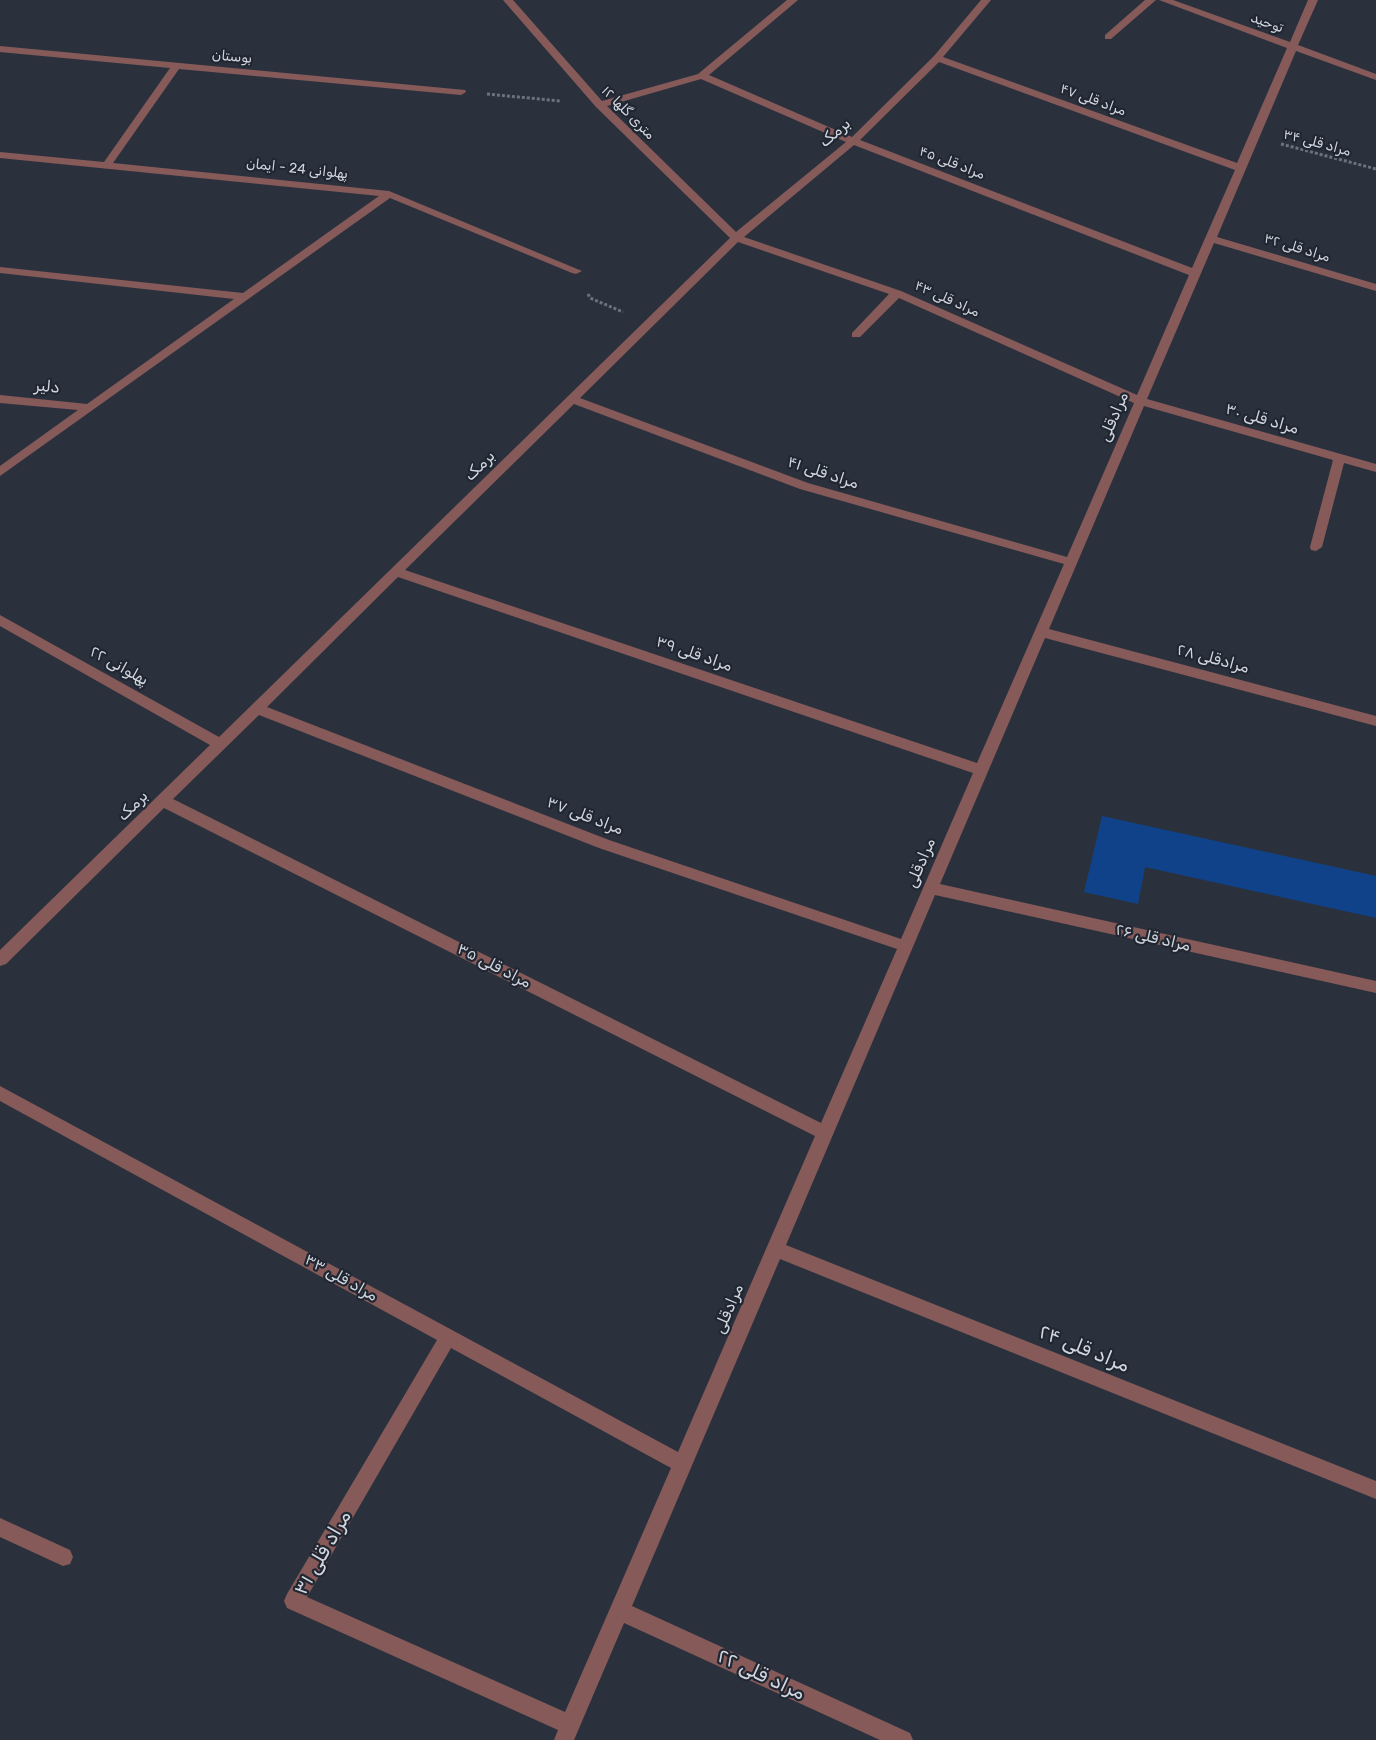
<!DOCTYPE html>
<html>
<head>
<meta charset="utf-8">
<style>
  body { margin:0 }
  canvas { display:block; background:#2a313d }
</style>
</head>
<body>
<canvas width="1376" height="1740"></canvas>
<script>
const c = document.querySelector('canvas').getContext('2d');
c.lineJoin = 'round';
function fill(path, color) {
  c.fillStyle = color;
  c.fill(path, 'evenodd');
}
function stroke(path, color, width, dash) {
  c.strokeStyle = color;
  c.lineWidth = width;
  c.lineCap = dash ? 'butt' : 'round';
  c.setLineDash(dash || []);
  c.stroke(path);
}
function label(font, color, halo, rows, align = 'center') {
  c.font = font + ' Rubik,Vazirmatn,sans-serif';
  c.lineWidth = 4.5;
  c.setLineDash([]);
  c.textBaseline = 'middle';
  c.strokeStyle = halo;
  c.fillStyle = color;
  for (const [text, x, y, turn = 0] of rows) {
    c.save();
    c.translate(x, y);
    c.rotate((+turn || 0) * Math.PI / 180);
    c.textAlign = isNaN(turn) ? turn : align;
    if (halo) c.strokeText(text, 0, 0);
    c.fillText(text, 0, 0);
    c.restore();
  }
}
fill(new Path2D(`
  M1102 816 1376 876V918L1145 867 1138 904 1084 892Z`), '#0f4289');
stroke(new Path2D(`
  M487 94 560 101
  M1281 144 1376 169
  M588 294 590 298 623 312`), '#6c727d', 3, [3, 2]);
fill(new Path2D(`
  M503 0H513L602 101 698 74 787 0H798L709 75 852 137 934 56 981 0H991L943 57 1237 163 1287 48 1159 0H1173L1290 42 1308 0H1318L1298 45 1376 74V80L1296 51 1217 237 1376 284V291L1214 243 1147 399 1376 464V472L1344 463 1322 547 1316 551 1311 550 1310 547 1333 460 1144 406 1049 629 1376 716V726L1045 638 940 884 1376 981V993L935 895 786 1245 1376 1481V1499L780 1259 632 1606 910 1733 913 1740H880L624 1623 574 1740H554L558 1730 287 1608 284 1601 287 1594 437 1340 0 1101V1086L678 1452 815 1136 164 808 6 964 0 966V950L210 745 0 626V615L219 737 730 238 596 107ZM939 62 1235 170 1192 268 860 140ZM701 79 846 142 736 232 607 106ZM854 145 1189 275 1137 395 901 291 744 237ZM738 242 889 294 852 333V337H860L899 298 1134 403 1067 557 808 483 580 398ZM574 404 800 489 1064 564 977 763 405 570ZM398 577 973 773 901 939 609 840 267 707ZM259 715 599 848 897 949 821 1123 173 799ZM451 1348 671 1468 565 1712 307 1597Z
  M1145 0H1156L1111 39H1105V35Z
  M0 46 465 90 466 92 461 95 179 69 113 163 389 191 582 271 576 274 572 273 390 198 0 476V466L78 410 0 403V395L87 404 234 299 0 273V267L243 293 379 196 0 158V152L104 162 170 68 0 52Z
  M0 1518 70 1550 73 1557 70 1564 63 1566 0 1537Z`), '#865a59');
label('14px', '#d1d6de', '#202732', [
  ["توحید",1267,23,20],
  ["بوستان",232,57,5],
  ["مراد قلی ۴۷",1093,100,20],
  ["۱۲ متری گلها",628,113,45],
  ["مراد قلی ۳۴",1317,143,15],
  ["مراد قلی ۴۵",952,163,21],
  ["پهلوانی 24 - ایمان",297,169,6],
  ["مراد قلی ۳۲",1297,248,17],
  ["مراد قلی ۴۳",947,299,24]
]);
label('16px', '#d1d6de', '#202732', [
  ["برمک",835,133,-41],
  ["دلیر",47,387,5],
  ["مرادقلی",1114,417,-67],
  ["مراد قلی ۳۰",1262,419,16],
  ["برمک",480,466,-45],
  ["مراد قلی ۴۱",823,473,18],
  ["مراد قلی ۳۹",694,654,19],
  ["مرادقلی ۲۸",1213,659,15],
  ["پهلوانی ۲۲",119,666,29],
  ["برمک",133,806,-45],
  ["مراد قلی ۳۷",585,816,21],
  ["مرادقلی",921,863,-67],
  ["مراد قلی ۲۶",1153,938,13],
  ["مراد قلی ۳۵",494,966,27],
  ["مراد قلی ۳۳",341,1278,29],
  ["مرادقلی",729,1309,-67]
]);
label('20px', '#d1d6de', '#202732', [
  ["مراد قلی ۲۴",1084,1349,22],
  ["مراد قلی ۳۱",323,1553,-60],
  ["مراد قلی ۲۲",761,1675,25]
]);
</script>
</body>
</html>
